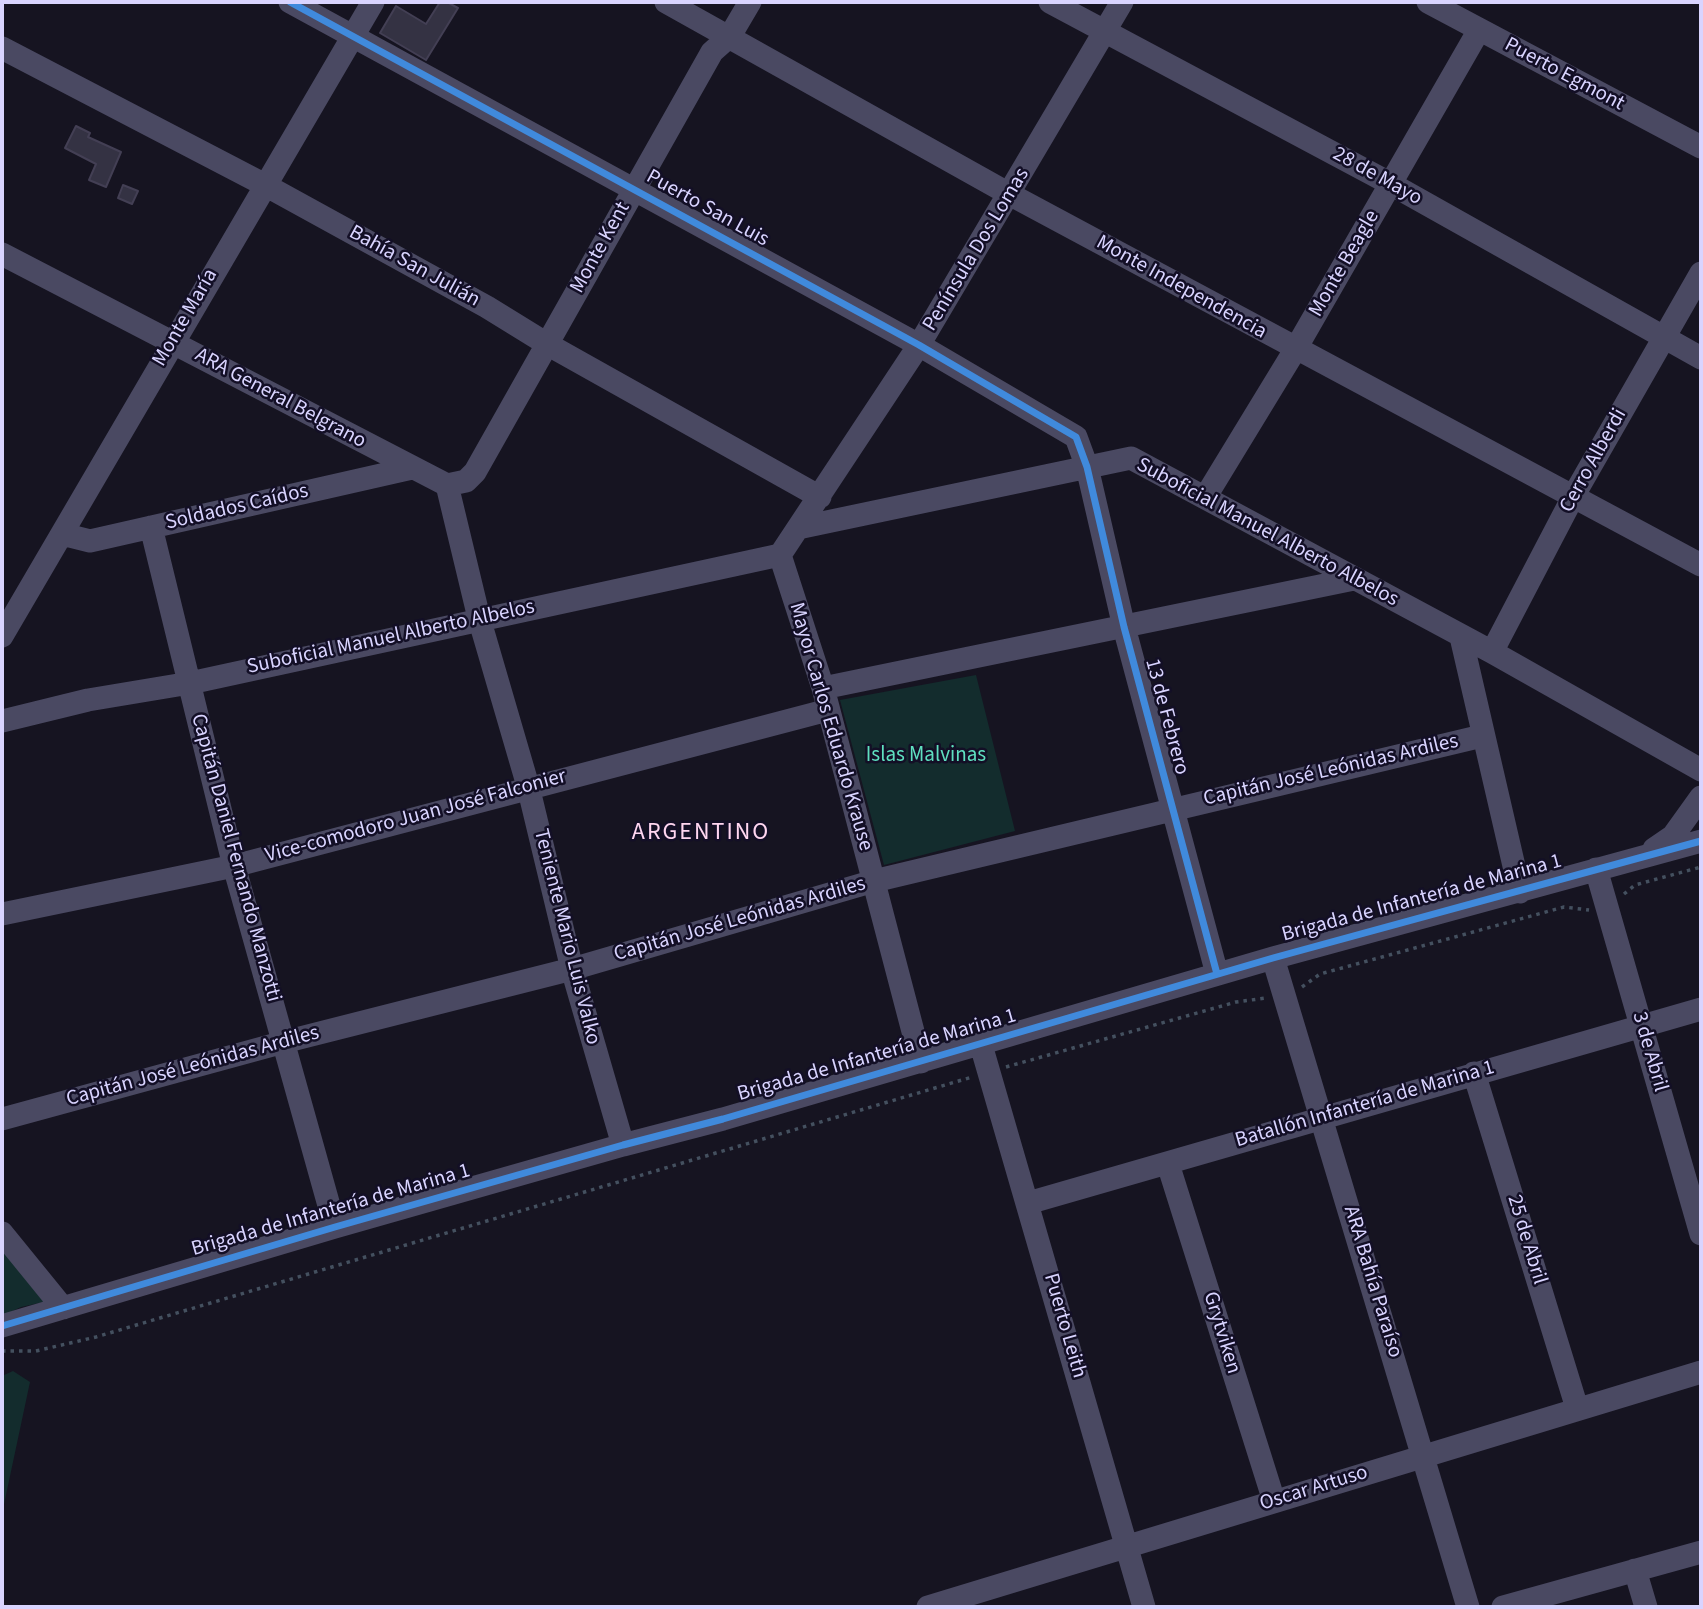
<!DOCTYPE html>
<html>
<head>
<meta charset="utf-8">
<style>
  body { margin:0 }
  #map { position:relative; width:1703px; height:1609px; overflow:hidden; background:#161421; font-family:"Source Sans 3",sans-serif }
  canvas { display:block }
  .frame { position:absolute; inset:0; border:4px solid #d9d4ff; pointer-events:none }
</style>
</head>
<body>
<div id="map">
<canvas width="1703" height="1609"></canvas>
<div class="frame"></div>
</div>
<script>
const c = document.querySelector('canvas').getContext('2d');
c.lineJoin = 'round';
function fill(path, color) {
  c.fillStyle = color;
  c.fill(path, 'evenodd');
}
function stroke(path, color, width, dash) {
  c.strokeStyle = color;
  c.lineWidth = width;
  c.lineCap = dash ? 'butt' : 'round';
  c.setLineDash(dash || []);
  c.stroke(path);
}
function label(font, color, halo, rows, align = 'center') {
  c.font = font + ' "Source Sans 3",sans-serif';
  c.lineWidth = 5;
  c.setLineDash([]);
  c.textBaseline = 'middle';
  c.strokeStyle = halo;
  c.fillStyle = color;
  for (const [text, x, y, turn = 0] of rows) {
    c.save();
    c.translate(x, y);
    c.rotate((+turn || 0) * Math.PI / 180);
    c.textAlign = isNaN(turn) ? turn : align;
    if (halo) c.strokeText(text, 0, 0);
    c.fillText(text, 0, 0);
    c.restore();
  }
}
fill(new Path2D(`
  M976 675 1015 831 884 865 840 700Z
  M2 1250 44 1302 21 1307 2 1316Z
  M13 1371 30 1382 3 1509 2 1376Z`), '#132c2d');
const building = new Path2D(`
  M440 2H447L458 8 426 60 380 33 396 6 426 24Z
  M76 126 90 133 88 137 121 152 106 187 89 180 96 164 65 148Z
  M123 185 138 191 132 204 118 198Z`);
fill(building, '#343243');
stroke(building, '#433f54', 2);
stroke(new Path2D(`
  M1624 894 1635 885 1701 867
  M1302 987 1320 974 1564 907 1589 910
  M1006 1067 1236 1002 1266 998
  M2 1351H36L96 1337 972 1077`), '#44505f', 3.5, [3.5, 5]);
stroke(new Path2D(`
  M290 2 919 345 1076 437 1087 467 1124 627 1217 974
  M666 2 1011 195 1701 565
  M1050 2 1391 184 1701 358
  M1428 2 1701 147
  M2 48 265 185 487 307 547 344 820 497
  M2 254 447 485
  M447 485 479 618 528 786 572 969 623 1145
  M447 485 466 481 475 472 712 52 730 36 750 2
  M1206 496 1295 350 1479 30
  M151 527 234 866 335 1227
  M798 528 1131 458 1492 652 1701 770
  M62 534 90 541 412 468
  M780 555 919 345 1122 2
  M780 555 823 688 921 1062
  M2 636 373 2
  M1461 637 1520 892
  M1492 652 1574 495 1701 273
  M823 688 1354 579
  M2 721 88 700 190 683 780 555
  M1654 849 1673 836 1701 797
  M1596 869 1701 1234
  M2 914 234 866 828 710
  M1273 958 1468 1607
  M981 1045 1144 1607
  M1474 1073 1577 1408
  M2 1119 284 1042 572 969 874 881 1482 736
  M1168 1164 1274 1501
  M1028 1203 1701 1009
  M2 1233 63 1308
  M2 1326 335 1227 623 1145 723 1119 1273 958 1701 841
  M1635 1570 1646 1607
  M928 1607 1701 1372
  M1503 1607 1701 1552`), '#4a4962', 23);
stroke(new Path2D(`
  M290 2 919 345 1076 437 1087 467 1124 627 1217 974
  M2 1326 335 1227 623 1145 723 1119 1273 958 1701 841`), '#408adc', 7);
label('21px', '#d9d4ff', '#130f26', [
  ["Puerto Egmont",1564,75,28],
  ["28 de Mayo",1377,177,29],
  ["Puerto San Luis",707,209,29],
  ["Monte Kent",601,248,-61],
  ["Península Dos Lomas",977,250,-59],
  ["Monte Beagle",1345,264,-60],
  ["Bahía San Julián",414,267,29],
  ["Monte Independencia",1181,288,29],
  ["Monte María",186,318,-60],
  ["ARA General Belgrano",280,399,28],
  ["Cerro Alberdi",1594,461,-61],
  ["Soldados Caídos",237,508,-13],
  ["Suboficial Manuel Alberto Albelos",1267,533,28],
  ["Suboficial Manuel Alberto Albelos",391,638,-12],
  ["13 de Febrero",1166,717,75],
  ["Mayor Carlos Eduardo Krause",830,727,74],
  ["Capitán José Leónidas Ardiles",1331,771,-13],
  ["Vice-comodoro Juan José Falconier",416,817,-15],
  ["Capitán Daniel Fernando Manzotti",235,858,75],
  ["Brigada de Infantería de Marina 1",1422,899,-15],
  ["Capitán José Leónidas Ardiles",740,920,-16],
  ["Teniente Mario Luis Valko",566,937,76],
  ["3 de Abril",1649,1052,74],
  ["Brigada de Infantería de Marina 1",877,1056,-16],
  ["Capitán José Leónidas Ardiles",193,1067,-15],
  ["Batallón Infantería de Marina 1",1365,1105,-16],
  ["Brigada de Infantería de Marina 1",331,1211,-16],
  ["25 de Abril",1526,1240,73],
  ["ARA Bahía Paraíso",1372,1282,73],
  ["Puerto Leith",1064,1326,74],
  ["Grytviken",1221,1333,73],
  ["Oscar Artuso",1314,1489,-17]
]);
label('21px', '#5fe0c0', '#130f26', [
  ["Islas Malvinas",926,756]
]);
c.letterSpacing = '2px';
label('24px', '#ffd6f0', '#130f26', [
  ["ARGENTINO",701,834]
]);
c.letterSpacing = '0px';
</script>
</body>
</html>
